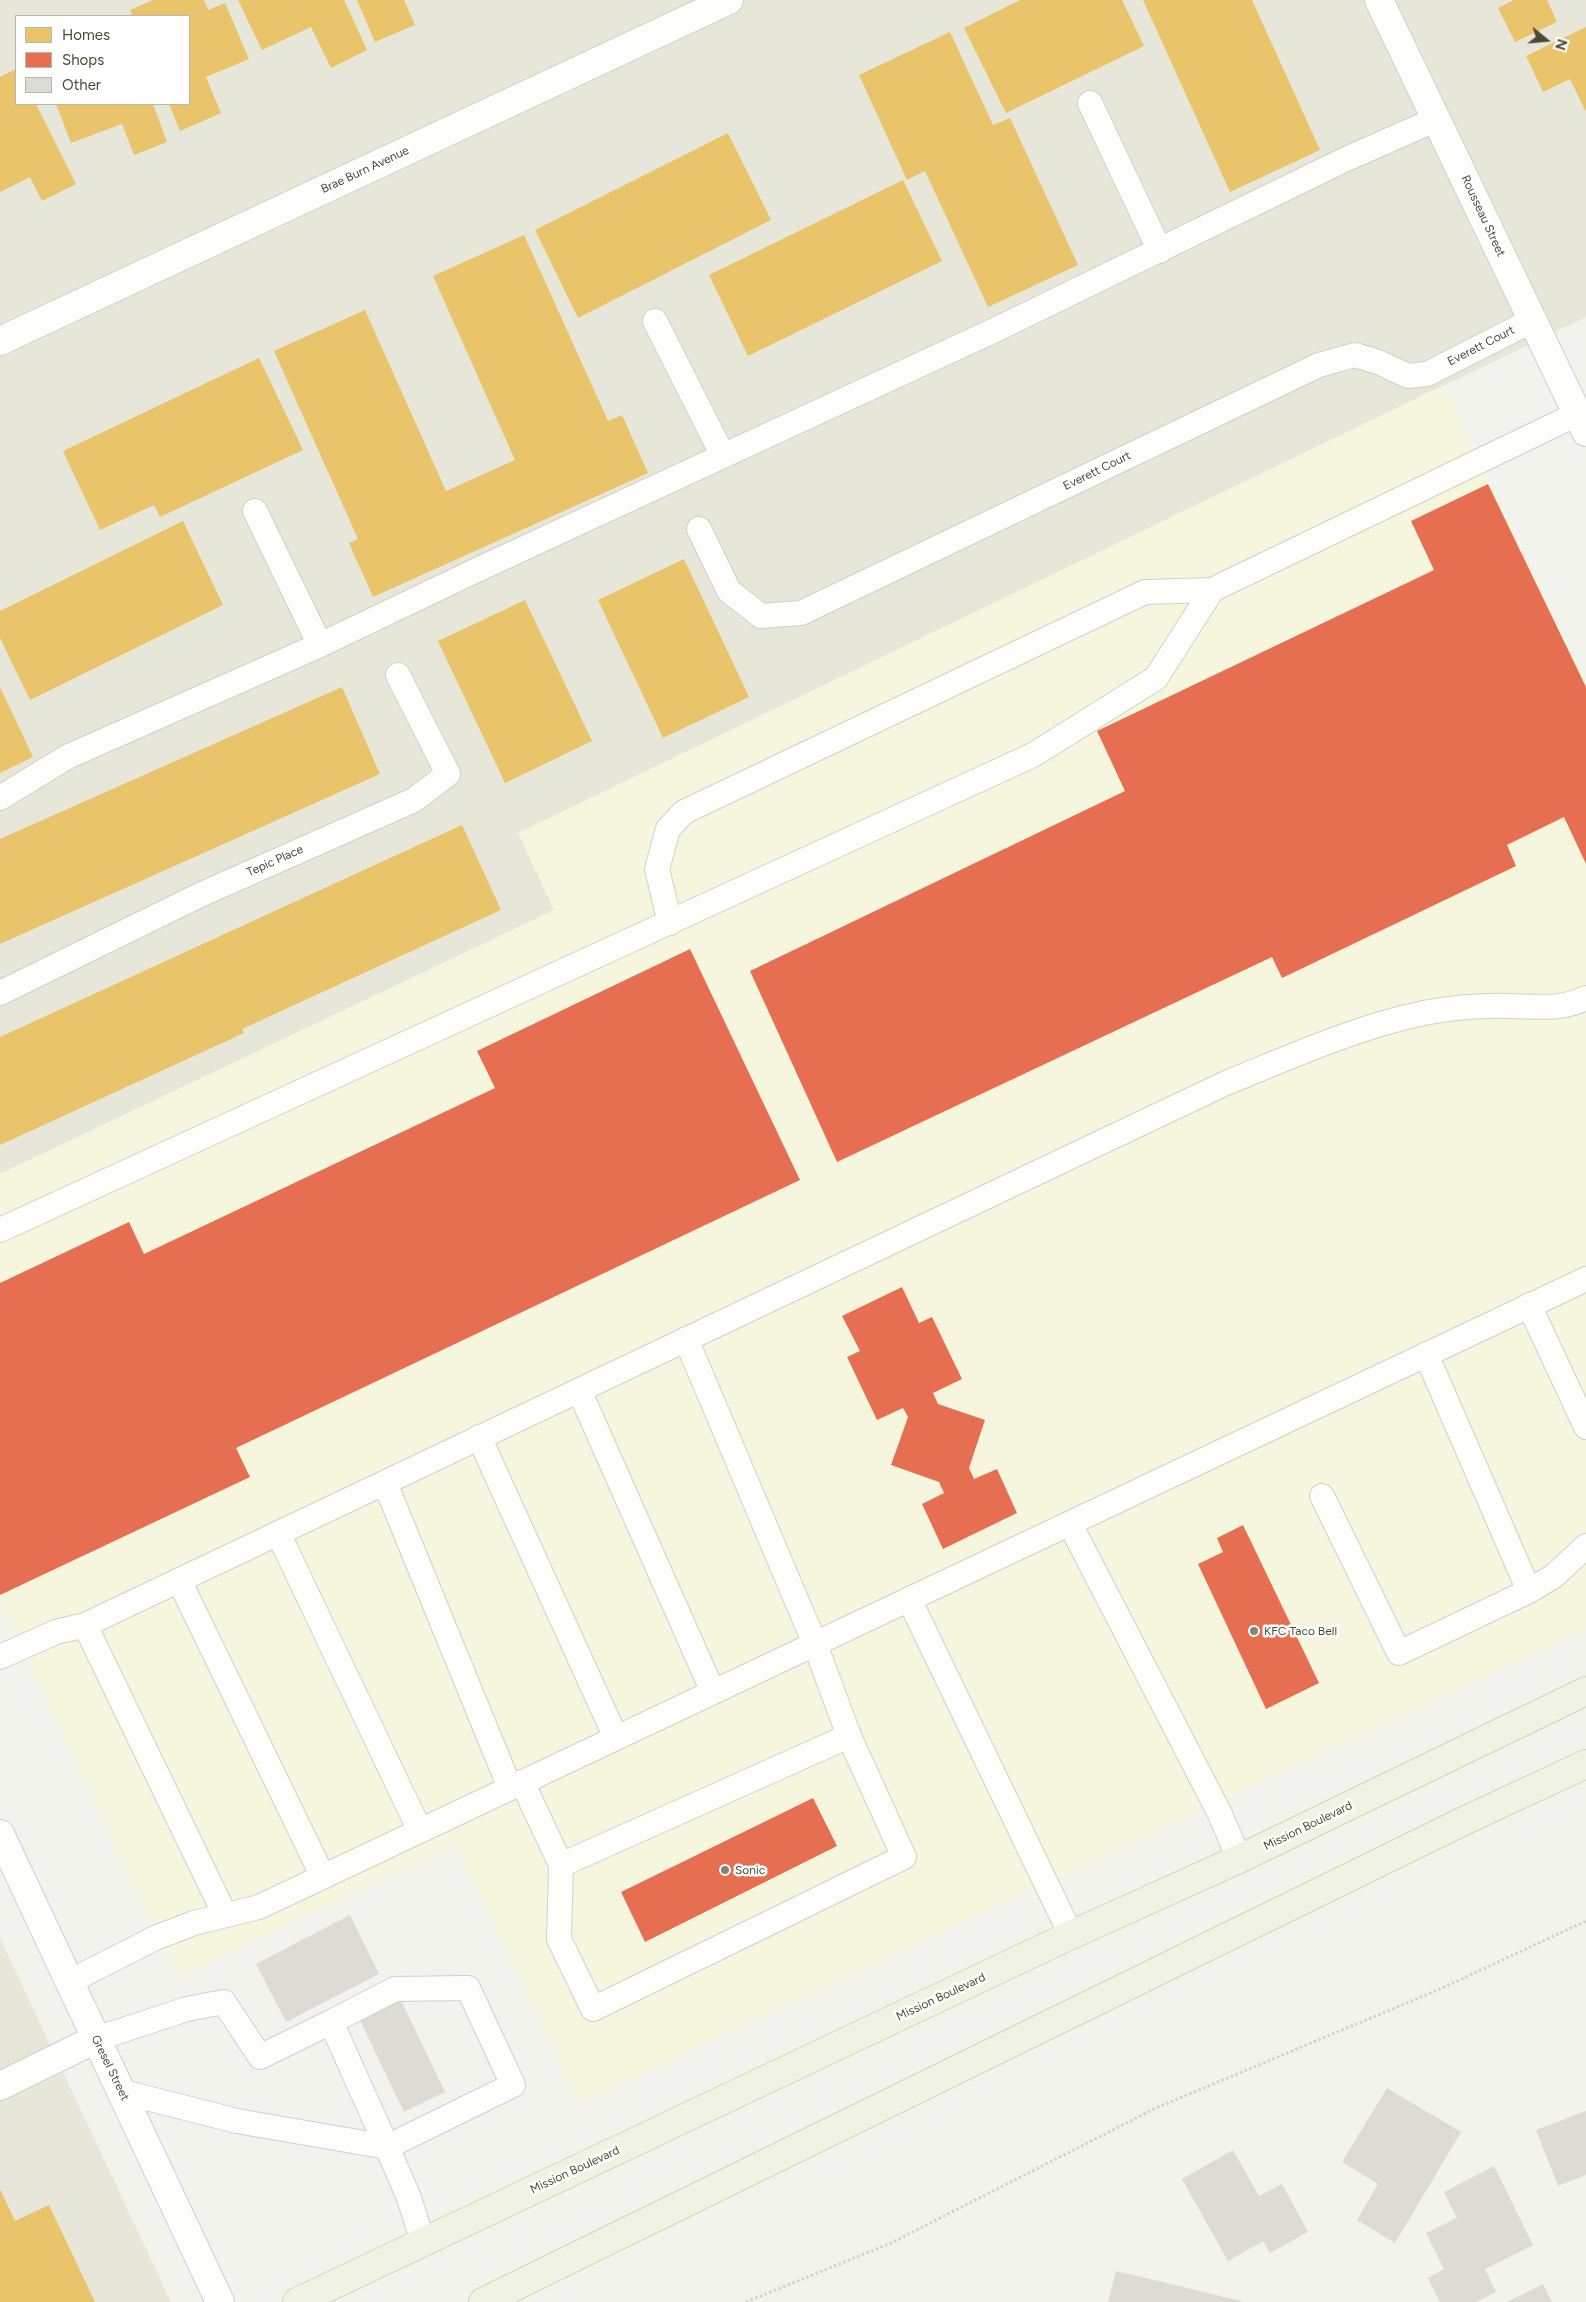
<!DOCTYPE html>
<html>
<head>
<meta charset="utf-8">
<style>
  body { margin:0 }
  #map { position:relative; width:1586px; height:2302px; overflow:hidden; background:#f2f3ec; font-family:Figtree,sans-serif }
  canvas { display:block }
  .legend { position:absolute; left:15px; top:15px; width:175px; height:90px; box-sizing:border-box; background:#fff; border:1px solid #b7b7af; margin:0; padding:6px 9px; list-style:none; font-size:15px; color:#4a4a37 }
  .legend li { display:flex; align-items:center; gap:10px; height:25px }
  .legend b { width:25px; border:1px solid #b7b7af }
  .north { position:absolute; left:1521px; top:15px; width:50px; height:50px; -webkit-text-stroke:4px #fff; paint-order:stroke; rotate:107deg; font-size:14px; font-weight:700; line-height:20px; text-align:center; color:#4a4a37 }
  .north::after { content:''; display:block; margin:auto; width:18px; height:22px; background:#4a4a37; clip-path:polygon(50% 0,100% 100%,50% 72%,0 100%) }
</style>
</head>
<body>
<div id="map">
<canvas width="1586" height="2302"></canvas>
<ul class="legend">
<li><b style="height:14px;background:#e9c46a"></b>Homes</li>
<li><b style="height:14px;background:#e76f51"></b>Shops</li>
<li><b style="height:14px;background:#dcdcd4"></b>Other</li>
</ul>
<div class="north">N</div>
</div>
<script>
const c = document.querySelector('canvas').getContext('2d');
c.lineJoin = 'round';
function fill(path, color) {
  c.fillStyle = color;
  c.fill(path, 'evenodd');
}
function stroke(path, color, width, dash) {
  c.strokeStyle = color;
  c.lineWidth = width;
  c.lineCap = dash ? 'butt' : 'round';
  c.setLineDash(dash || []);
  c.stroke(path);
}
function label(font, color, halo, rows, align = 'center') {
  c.font = font + ' Figtree,sans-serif';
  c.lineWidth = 5;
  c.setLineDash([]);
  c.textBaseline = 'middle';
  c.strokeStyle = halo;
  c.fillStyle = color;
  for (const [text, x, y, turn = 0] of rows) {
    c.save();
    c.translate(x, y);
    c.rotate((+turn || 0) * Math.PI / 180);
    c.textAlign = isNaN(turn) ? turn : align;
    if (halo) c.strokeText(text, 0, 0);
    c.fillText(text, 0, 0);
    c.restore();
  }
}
fill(new Path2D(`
  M0 0H1586V317L519 833 555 910 0 1174ZM16 16H189V104H16Z
  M0 1938 171 2302H0Z`), '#e6e7d9');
fill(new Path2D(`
  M1444 385 1586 684V1629L580 2103 455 1845 178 1977 0 1603V1174L554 910 518 833Z`), '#f6f5de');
fill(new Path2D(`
  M153 0H204L208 10 225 3 249 59 206 77 221 113 180 131 169 104H189V16H133L130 10Z
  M238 0H344L367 50 331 68 311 27 262 50Z
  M357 0H404L415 25 375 42Z
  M1020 0H1122L1144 46 1006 113 964 28Z
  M1143 0H1252L1320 150 1230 192Z
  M1514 0H1547L1557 22 1515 42 1498 8Z
  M1586 27V112L1570 79 1543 92 1526 56Z
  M950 32 993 125 1010 118 1078 265 988 307 925 171 907 180 859 75Z
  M16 69V104H36L76 184 42 201 30 177 0 192V77Z
  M56 104H153L167 142 134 155 122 124 71 143Z
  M728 133 771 220 578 318 535 230Z
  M903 180 942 261 748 356 709 275Z
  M524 235 608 421 622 415 648 473 373 597 349 543 358 539 274 351 365 310 446 491 515 460 433 276Z
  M259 358 303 450 160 517 154 505 100 530 63 451Z
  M183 521 223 605 30 700 0 638V611Z
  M684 559 749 697 663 738 598 600Z
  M525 600 592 741 505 783 438 641Z
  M0 687 33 757 0 773Z
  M342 687 380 774 0 944V839Z
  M462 825 501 910 242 1029 244 1033 0 1145V1037Z
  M0 2189 15 2221 49 2205 95 2302H0Z`), '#e9c46a');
fill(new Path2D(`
  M1488 484 1586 687V864L1564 817 1507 845 1516 866 1282 978 1272 957 837 1162 750 971 1125 791 1097 731 1434 570 1411 521Z
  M690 949 800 1180 236 1448 250 1477 0 1595V1283L129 1222 144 1254 495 1088 477 1051Z
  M902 1287 919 1323 932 1317 962 1379 933 1393 938 1404 985 1420 969 1468 974 1479 997 1469 1017 1513 943 1549 922 1504 944 1493 939 1482 891 1465 908 1417 903 1408 877 1420 847 1357 860 1351 842 1316Z
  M1243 1525 1319 1683 1266 1709 1198 1564 1223 1552 1217 1538Z
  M813 1798 837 1846 645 1942 621 1892Z`), '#e76f51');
fill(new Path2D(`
  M350 1915 379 1974 286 2022 256 1964Z
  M398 1994 445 2092 404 2112 357 2014Z
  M1387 2088 1461 2132 1395 2243 1357 2220 1378 2184 1342 2162Z
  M1586 2111V2175L1558 2186 1536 2130Z
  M1233 2150 1259 2196 1282 2184 1308 2232 1270 2253 1263 2241 1228 2261 1182 2179Z
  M1494 2166 1533 2245 1485 2269 1496 2292 1476 2302H1440L1428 2278 1444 2269 1426 2233 1457 2218 1444 2192Z
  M1116 2271 1241 2301V2302H1108Z
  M1543 2284 1552 2302H1507Z`), '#dcdcd4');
const service = new Path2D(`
  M1090 103 1160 251
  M655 321 723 456
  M255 511 320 645
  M699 529 729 591 761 616 801 613 1319 365 1355 355 1378 362 1408 376 1427 374 1533 320
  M0 798 67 757 320 645 479 569 997 329 1344 160 1437 119
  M670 923 657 869 668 829 684 812 1145 592 1212 590 1577 414
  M0 993 202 894 414 800 448 774 398 675
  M0 1230 1033 755 1156 678 1212 590
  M1529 1305 1586 1427
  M1426 1354 1529 1591
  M579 1390 713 1692
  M479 1437 616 1738
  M385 1483 510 1788
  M1322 1496 1399 1653 1529 1591 1554 1576 1586 1546
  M1070 1524 1220 1814 1239 1859
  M278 1533 420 1831
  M179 1580 323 1877
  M909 1599 1071 1935
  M85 1625 225 1915
  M0 1657 56 1632 85 1625 1226 1083C1290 1057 1356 1027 1424 1013 1451 1008 1480 1005 1508 1006 1537 1006 1558 1011 1586 998
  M522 1782 561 1865 559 1939 593 2009 904 1857 849 1736 815 1644 686 1339
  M561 1865 849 1736
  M69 1982 155 1938 194 1923 259 1907 1586 1279
  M96 2039 187 2009 224 2002 260 2057 331 2022
  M123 2092 237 2121 387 2147
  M387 2147 331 2022 395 1989 468 1988 513 2085 387 2147 409 2198 423 2242`);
const minor = new Path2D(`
  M0 2086 96 2039`);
const tertiary = new Path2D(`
  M1379 0 1586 432
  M0 341 729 0
  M0 1834 220 2302`);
const primary = new Path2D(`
  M297 2302 1071 1935 1239 1859 1586 1691
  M483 2302 1470 1818 1586 1764`);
stroke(service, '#d0d1c9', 26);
stroke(minor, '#d0d1c9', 30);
stroke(tertiary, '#d0d1c9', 30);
stroke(primary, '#d4d6b8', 30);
stroke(new Path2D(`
  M746 2302 891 2243 1156 2108 1440 1989 1586 1921`), '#d2d3cb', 3, [2.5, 2.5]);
stroke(service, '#fdfdfc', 24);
stroke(minor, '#fdfdfc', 28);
stroke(tertiary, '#fdfdfc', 28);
stroke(primary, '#f0f2e4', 28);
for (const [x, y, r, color] of [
  [1254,1631,5,"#858576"],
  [725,1870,5,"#858576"]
]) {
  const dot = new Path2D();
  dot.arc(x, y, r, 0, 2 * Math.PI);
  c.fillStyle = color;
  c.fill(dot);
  stroke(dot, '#fff', 2);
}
label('12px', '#4a4a37', '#fff', [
  ["Brae Burn Avenue",365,170,-25],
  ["Rousseau Street",1483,216,65],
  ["Everett Court",1481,346,-27],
  ["Everett Court",1097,471,-26],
  ["Tepic Place",275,861,-24],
  ["Mission Boulevard",1308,1826,-26],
  ["Mission Boulevard",941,1997,-25],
  ["Gresel Street",110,2068,64],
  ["Mission Boulevard",575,2170,-25]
]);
label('12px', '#4a4a37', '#fff', [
  ["KFC Taco Bell",1264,1631],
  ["Sonic",735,1870]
], 'left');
</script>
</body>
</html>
